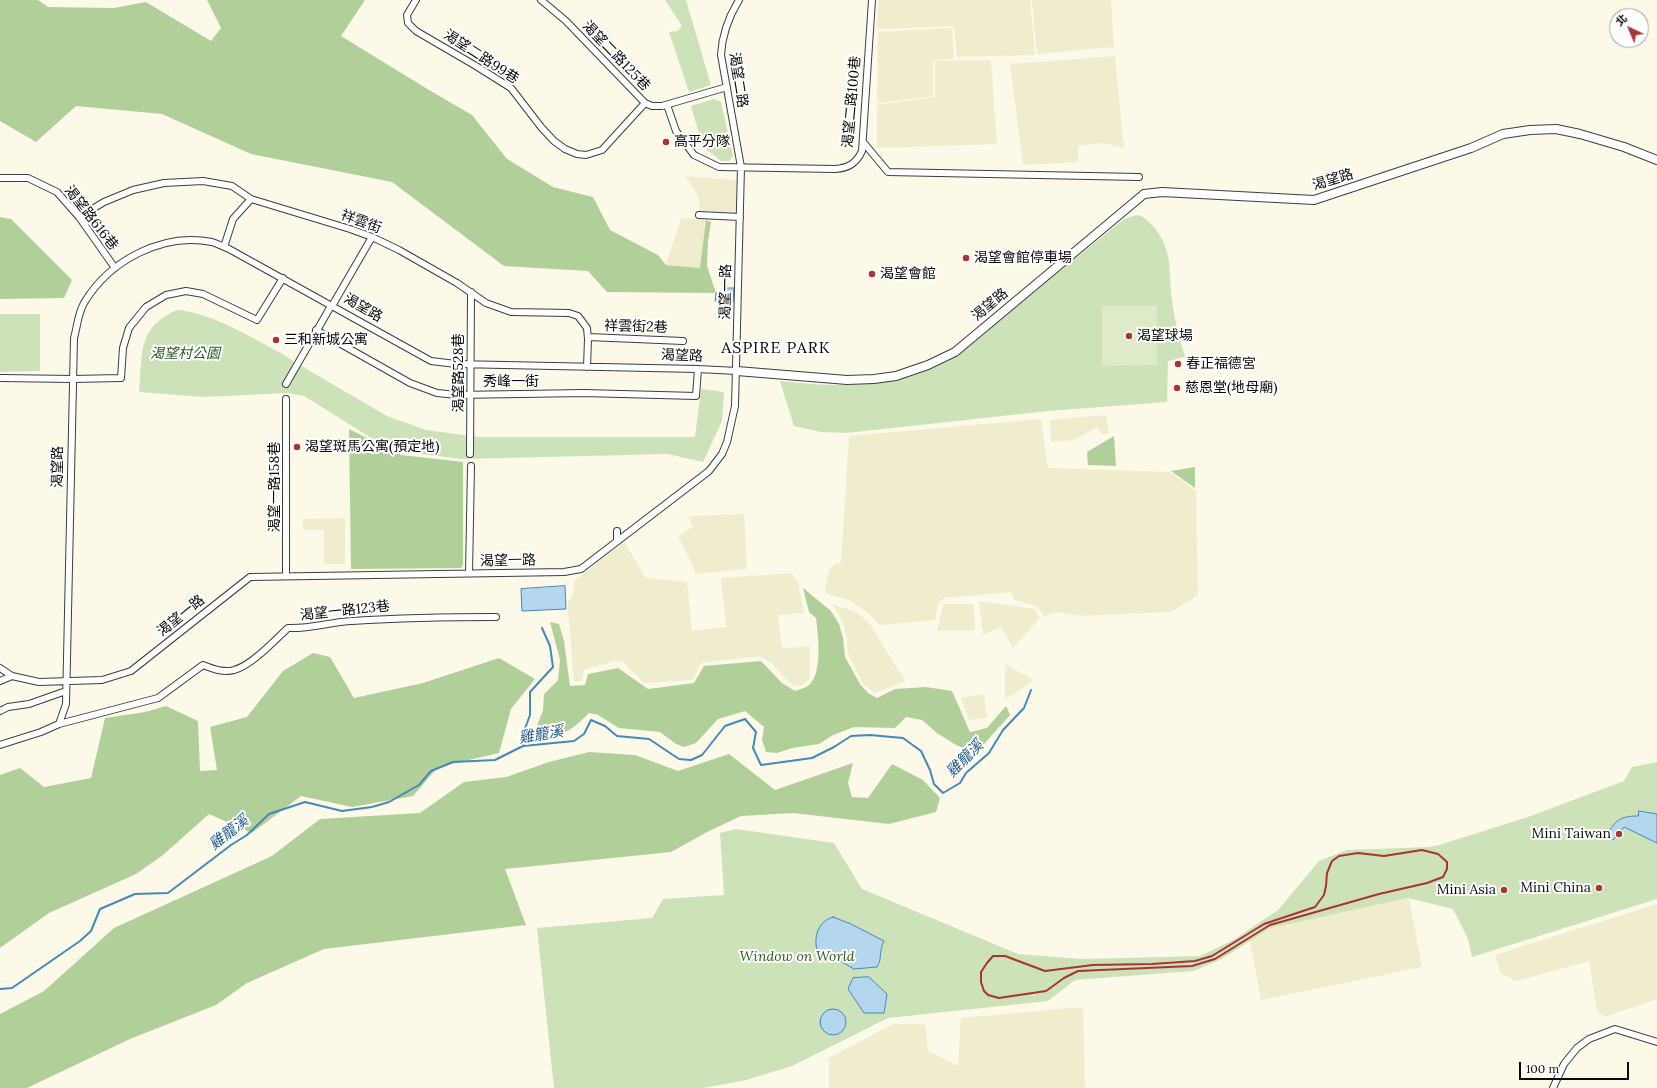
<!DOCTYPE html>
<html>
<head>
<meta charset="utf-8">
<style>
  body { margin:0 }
  #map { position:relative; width:1657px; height:1088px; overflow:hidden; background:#fcf9e9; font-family:Lora,"Noto Sans TC",serif }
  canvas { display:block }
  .north { position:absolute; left:1609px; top:8px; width:40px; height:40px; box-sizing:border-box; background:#fff; border:1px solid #9d9d9d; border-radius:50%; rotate:316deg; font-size:11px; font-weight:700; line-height:16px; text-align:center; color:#0a0a0a }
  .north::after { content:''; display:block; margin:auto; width:14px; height:18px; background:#a83437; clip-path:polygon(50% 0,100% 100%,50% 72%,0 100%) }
  .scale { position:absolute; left:1519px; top:1062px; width:110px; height:18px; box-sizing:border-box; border:2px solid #0a0a0a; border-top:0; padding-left:5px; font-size:12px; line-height:14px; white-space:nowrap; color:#0a0a0a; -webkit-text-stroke:3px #fff; paint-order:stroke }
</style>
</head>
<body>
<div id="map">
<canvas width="1657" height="1088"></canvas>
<div class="north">北</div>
<div class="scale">100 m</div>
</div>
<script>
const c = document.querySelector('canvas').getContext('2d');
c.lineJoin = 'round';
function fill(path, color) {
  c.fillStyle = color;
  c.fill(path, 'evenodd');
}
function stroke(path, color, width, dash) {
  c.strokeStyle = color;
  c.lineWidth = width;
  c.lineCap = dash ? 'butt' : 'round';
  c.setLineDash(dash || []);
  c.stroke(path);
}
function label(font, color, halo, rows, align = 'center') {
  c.font = font + ' Lora,"Noto Sans TC",serif';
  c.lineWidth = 4;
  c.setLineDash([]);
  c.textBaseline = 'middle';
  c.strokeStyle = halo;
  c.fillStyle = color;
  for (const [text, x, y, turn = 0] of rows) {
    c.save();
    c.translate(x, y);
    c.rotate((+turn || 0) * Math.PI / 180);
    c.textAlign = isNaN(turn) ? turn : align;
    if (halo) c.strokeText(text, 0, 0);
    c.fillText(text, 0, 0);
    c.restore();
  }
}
fill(new Path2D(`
  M878 0H1030L1035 55 957 57 954 26 877 29Z
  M1032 0H1111L1114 47 1037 54Z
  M952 28 954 58 933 61V96L877 103 878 32Z
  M1115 56 1124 148 1102 143 1078 146V162L1023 165 1010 64Z
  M991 60 997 144 877 148V105L935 97V61Z
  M685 176 737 180 736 213 700 211 698 195Z
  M681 218 706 220 701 268 666 265Z
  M1106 415 1109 433 1102 434 1097 427 1074 440 1051 442 1050 420Z
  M1041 419 1048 468 1170 472 1196 491 1198 595 1171 612 1081 616 1057 612 1044 616 1037 606 1014 600 1011 592 957 597 944 598 938 604 935 620 880 625 868 613 849 600 825 593 827 579 830 569 834 565 841 563 849 436Z
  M744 514 747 569 695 574 694 568 678 536 693 527 688 516Z
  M345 518V564H324V530H303V519Z
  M624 542 646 578 687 582 692 631 726 627 721 578 791 573 798 582 804 613 778 615 782 649 810 646V679L801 686 793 685 783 676 773 664 759 656 701 663 692 680 644 683 623 662 614 661 584 670 582 681H574L568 610V601L573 596 574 581Z
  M979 601 1034 609 1040 618 1013 648 1001 627 983 635Z
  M832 604 858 613 870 624 905 681 875 693 864 685 848 654 847 637 842 620Z
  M943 604H973L975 630 937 631Z
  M1005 664 1034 680 1005 700Z
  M984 694 987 718 969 720 961 698Z
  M1409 898 1422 967 1261 1000 1250 942 1271 928Z
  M1657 904V999L1605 1017 1597 1011 1589 961 1517 981 1501 974 1495 955Z
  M1083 1007 1085 1088H829V1058L893 1024H925L928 1051 958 1066 961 1018Z`), '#efedcd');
fill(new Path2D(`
  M665 0H686L711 85 689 92 669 32 677 31 682 26Z
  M714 99 721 102 733 156 729 161H721L703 147 691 106Z
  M1137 215C1144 216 1149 222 1154 227 1174 252 1168 271 1172 300 1174 319 1180 339 1185 357L1168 361 1167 402 1048 411 846 433 821 432 794 426 780 381C836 388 897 388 948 361L1124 219Z
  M177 310C214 313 251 338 283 354L293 361 387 416 426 430 479 437H695L701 389 724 392 722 421 703 462 668 454 463 459 403 452 370 437 304 396 288 393 204 397 139 392C143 354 136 328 177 310Z
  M0 314H40V371L0 372Z
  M1657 762V899L1472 957 1468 939 1453 909 1408 898 1271 928 1220 960 1193 971 1075 980 1048 1001 888 1018 792 1066 746 1080 703 1088H554L537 928 652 918 663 899 724 895 720 833 736 829 834 843 862 889 1018 954 1082 959 1200 956 1235 939 1278 910 1319 861 1347 850 1429 847 1439 845 1528 817 1624 781 1632 767Z`), '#cde2b8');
fill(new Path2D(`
  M0 0H38L48 7 114 8 146 2 211 41 221 28 207 0H365L341 36 429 90 472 115 507 159 553 187 593 197 610 230 658 255 666 265 700 268 706 220 711 222 708 241 707 266 716 293 607 292 588 271 504 266 392 182 251 154 162 114 76 106 36 142 0 121Z
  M0 217 11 219 72 280 64 298 0 299Z
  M349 429 401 455 463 462V565L461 568 351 569Z
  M1114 436 1116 466 1088 465 1087 452Z
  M1195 467V488L1171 471Z
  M803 588 831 611 839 624 843 638 845 657 860 684 868 693 877 698 895 689 926 687 952 691 970 732 987 728 1006 706 1010 715 976 753 956 745 937 733 922 720 906 717 895 728 854 727 833 735 819 744 792 748 777 753 766 752 762 740 764 727 745 711 718 719 696 743 684 747 676 744 660 732 619 728 598 715 589 713C569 733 562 737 533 736L543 710 544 694 558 680 560 660 550 622 559 624 564 641 570 686 585 685 588 674 618 668 648 689 694 683 704 666 761 661 782 683 795 691C799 689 806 688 809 685 823 673 818 634 816 618L809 612Z
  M313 653 330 657 354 698 423 683 499 658 535 679 511 709 499 753 438 767 413 796 352 807 301 796 252 833 209 814 163 855 136 874 49 913 0 948V775L20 768 44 787 91 778 105 718 145 712 166 706 198 721 200 771 217 770 210 727 247 717 283 671Z
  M589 752 635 755 678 771 729 754 775 790 853 763 848 783 852 797 868 798 892 764 923 780 940 798 936 812 889 824 793 813 741 816 709 831 671 852 505 869 526 925 324 949 247 983 216 1005 130 1039 27 1088H0V1014L44 991 114 928 272 856 320 819 420 813 464 782 506 777 549 762Z`), '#b1d099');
fill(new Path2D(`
  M1102 306H1157V365L1102 366Z`), '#deeac8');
const water = new Path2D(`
  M723 288H734L733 302 715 301 716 293 722 294Z
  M565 586 566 609 522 611 521 589Z
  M1639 811 1657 814V843L1624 827 1613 840 1606 836C1616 821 1618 816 1638 816Z
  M833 917 851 924 884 941C879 950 882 960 877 967L854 969 830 955 820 956C818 953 816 948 816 944 815 932 821 920 833 917Z
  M869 977 887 994 884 1013H864L848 989 853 978Z
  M820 1022a13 13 0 1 1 26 0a13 13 0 1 1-26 0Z`);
fill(water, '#b4d7ed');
stroke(water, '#4489bb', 1);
stroke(new Path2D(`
  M523 746V734L530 715V692L553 667 550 646 542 628
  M0 989 12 988 80 941 91 931 100 909 135 894 168 893 231 845 247 835 269 814 305 802 342 811 372 807 389 802 419 785 431 771 453 762 495 760 523 746 574 741 584 734 591 720 605 726 617 736 649 739 679 759 691 760 702 755 725 726 745 719 756 732 753 748 761 765 812 758 834 747 851 736 870 735 903 738 921 751 930 770 934 784 943 793 960 783 966 773 989 753 1003 730 1024 708 1031 690`), '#4489bb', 2);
const minor = new Path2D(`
  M416 0 407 15 408 23 416 31 476 66 511 88 541 127 554 141 565 149 577 154 586 155 602 150 645 103
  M541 0 566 21 645 103 652 106H662L727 87
  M667 105 676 131 694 155 719 167 835 169C848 168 856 164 862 151L872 0
  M863 142 888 172 1139 177
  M0 178H28L57 192 79 217 115 268
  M699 215 740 217
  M79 217 104 202 133 190 164 183 203 181 232 186 251 199 350 229 372 237 399 250 457 283 486 303 511 312 569 313 578 316 587 328 588 339 587 367
  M224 247 233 219 251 199
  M332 306 372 237
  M316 330 410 383 437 393 457 395 584 393 696 396 698 369
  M588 337 683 341
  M0 378 73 379 121 378 123 348 129 328 146 307 166 295 186 291 203 294 257 320 283 278
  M286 384 331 306
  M286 399V576
  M470 454 471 292
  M617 531V541
  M469 573 471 466
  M0 668 12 676 39 682 102 680 131 671 250 577 564 572 581 569 709 471 722 454 727 442 735 406 741 167 721 55C722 34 728 18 739 0
  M0 681 12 676
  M0 711 8 707 29 704 66 691
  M59 724 158 698 203 665C213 669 224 673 234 670 251 666 275 640 288 628 311 629 330 622 352 621 400 618 448 617 496 617
  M0 745 41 732 59 724 66 704 74 338C77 328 78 313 84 303 109 261 162 232 212 242 218 244 224 247 229 249L431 361 456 364 698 369 737 371
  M1553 1088 1564 1064 1577 1048 1589 1039 1615 1029 1657 1042`);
const tertiary = new Path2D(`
  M737 371 847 380 874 379 896 376 928 365 955 352 1144 194 1162 192 1314 200 1471 148 1503 134 1530 130 1556 129 1580 134 1624 147 1657 160`);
stroke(minor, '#3d3d3d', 8);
stroke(tertiary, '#3d3d3d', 10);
stroke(minor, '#fff', 6);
stroke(tertiary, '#fff', 8);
stroke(new Path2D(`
  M1422 850 1438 854 1447 862V869L1443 877 1427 883 1379 894 1270 925 1215 959 1192 966 1078 971 1064 978 1046 991 999 998 988 995 984 991 981 982V972L987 963 993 956H1005L1045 971 1093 965 1152 964 1195 961 1212 956 1264 924 1315 907 1324 895 1326 886 1327 873 1332 861 1339 856 1358 853 1384 856Z`), '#a83437', 2);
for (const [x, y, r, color] of [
  [666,142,4,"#a83437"],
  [966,258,4,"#a83437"],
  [872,274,4,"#a83437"],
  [1129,336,4,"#a83437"],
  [276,340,4,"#a83437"],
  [1178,364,4,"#a83437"],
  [1177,388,4,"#a83437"],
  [297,447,4,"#a83437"],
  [1619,834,4,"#a83437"],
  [1599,888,4,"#a83437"],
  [1504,890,4,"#a83437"]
]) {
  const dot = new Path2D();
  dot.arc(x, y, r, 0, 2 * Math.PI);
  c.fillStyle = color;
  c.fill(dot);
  stroke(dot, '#fff', 1.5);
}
label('14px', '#0a0a0a', '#fff', [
  ["渴望二路125巷",616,56,46],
  ["渴望二路99巷",481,57,33],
  ["渴望二路",738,80,81],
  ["渴望二路100巷",852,102,-85],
  ["渴望路",1333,180,-17],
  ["渴望路616巷",91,218,52],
  ["祥雲街",361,222,20],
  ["渴望一路",726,292,-89],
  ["渴望路",990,305,-40],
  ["渴望路",363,308,30],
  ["祥雲街2巷",636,327,2],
  ["渴望路",682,356,2],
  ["渴望路528巷",459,373,-90],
  ["秀峰一街",511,382],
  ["渴望路",58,467,-89],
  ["渴望一路158巷",275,487,-90],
  ["渴望一路",508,561,-1],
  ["渴望一路123巷",345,611,-6],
  ["渴望一路",181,616,-39]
]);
label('14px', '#0a0a0a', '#fff', [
  ["高平分隊",674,142],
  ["渴望會館停車場",974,258],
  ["渴望會館",880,274],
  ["渴望球場",1137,336],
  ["三和新城公寓",284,340],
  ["春正福德宮",1186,364],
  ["慈恩堂(地母廟)",1185,388],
  ["渴望斑馬公寓(預定地)",305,447],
  ["Mini Taiwan",1611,834,"right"],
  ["Mini China",1591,888,"right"],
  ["Mini Asia",1496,890,"right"]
], 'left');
label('italic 14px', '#2d5823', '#fff', [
  ["渴望村公園",185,354],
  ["Window on World",797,957]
]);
label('italic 15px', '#245c8b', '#fff', [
  ["雞籠溪",541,735,-9],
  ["雞籠溪",965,759,-45],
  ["雞籠溪",229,833,-38]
]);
c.letterSpacing = '1px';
label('16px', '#0a0a0a', '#fff', [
  ["ASPIRE PARK",776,348]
]);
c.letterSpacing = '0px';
</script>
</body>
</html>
